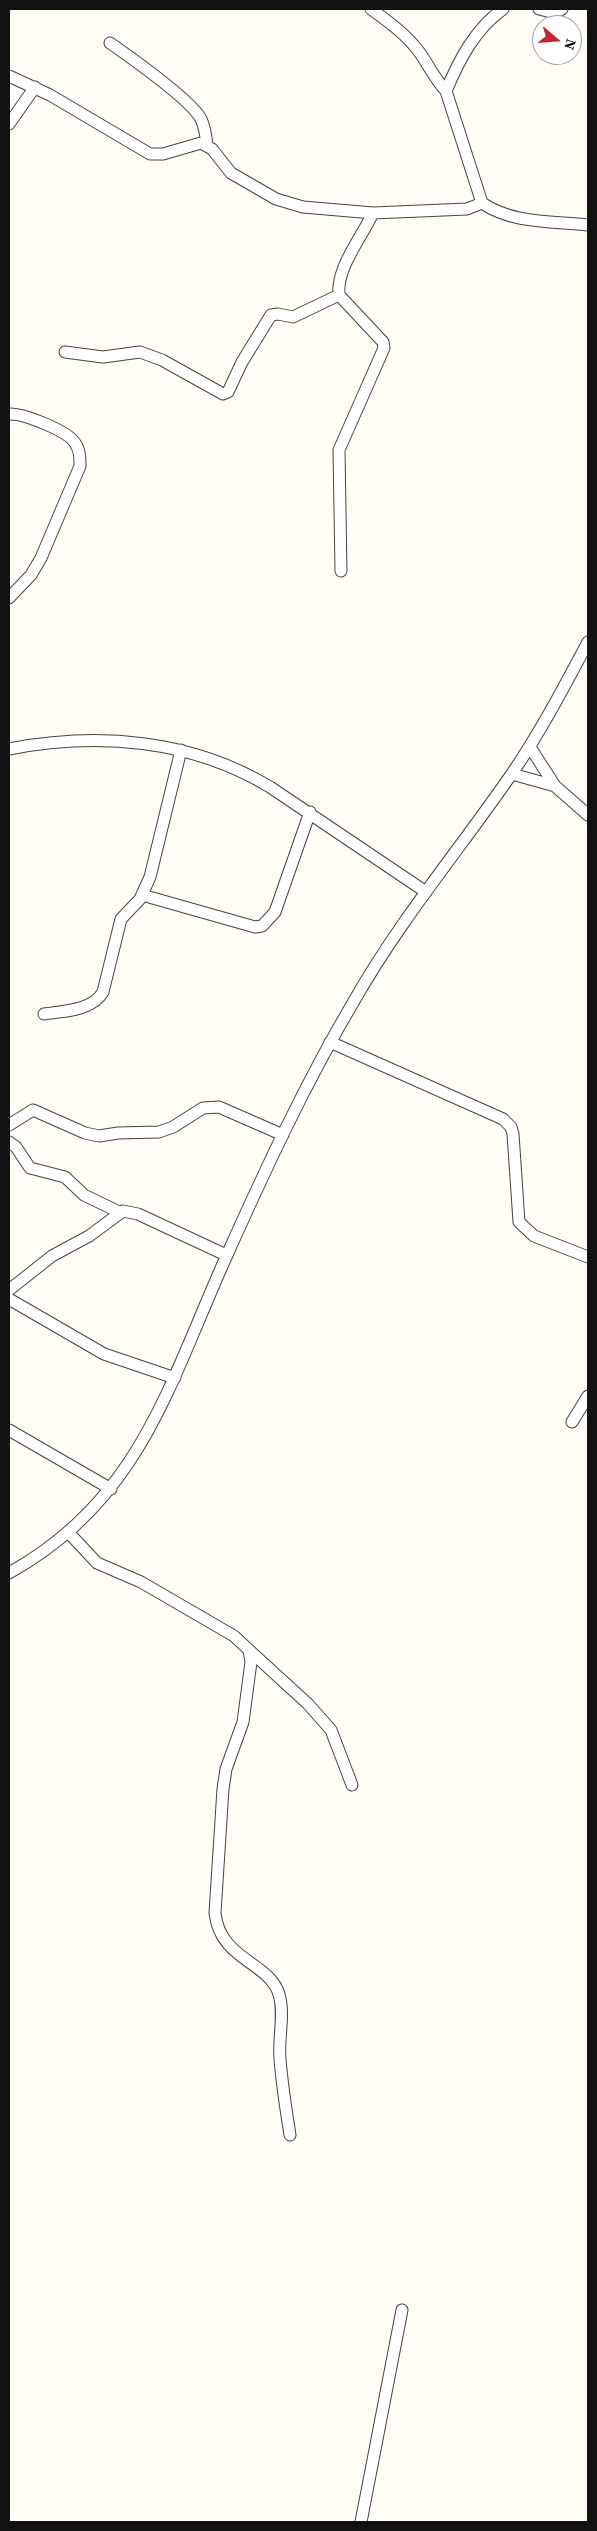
<!DOCTYPE html>
<html>
<head>
<meta charset="utf-8">
<style>
  body { margin:0 }
  #map { position:relative; width:597px; height:2531px; overflow:hidden; background:#fffdf5; font-family:"Source Serif 4",serif }
  canvas { display:block }
  .frame { position:absolute; inset:0; border:10px solid #111; pointer-events:none }
  .north { position:absolute; left:532px; top:15px; width:50px; height:50px; box-sizing:border-box; background:#fff; border:1px solid #a0a0a0; border-radius:50%; rotate:108deg; font-size:14px; font-weight:700; line-height:20px; text-align:center; color:#111 }
  .north::after { content:''; display:block; margin:auto; width:18px; height:22px; background:#c4262e; clip-path:polygon(50% 0,100% 100%,50% 72%,0 100%) }
</style>
</head>
<body>
<div id="map">
<canvas width="597" height="2531"></canvas>
<div class="frame"></div>
<div class="north">N</div>
</div>
<script>
const c = document.querySelector('canvas').getContext('2d');
c.lineJoin = 'round';
function stroke(path, color, width, dash) {
  c.strokeStyle = color;
  c.lineWidth = width;
  c.lineCap = dash ? 'butt' : 'round';
  c.setLineDash(dash || []);
  c.stroke(path);
}
const minor = new Path2D(`
  M371 9C389 22 407 35 420 53 429 66 435 79 446 91L482 203C513 224 552 221 588 225
  M539 9 555 13 562 9
  M110 43C130 57 191 100 201 119 205 127 206 136 207 145
  M9 76 50 95 150 154H163L201 143 212 149 231 173 276 199 303 207 373 213 467 209 482 203
  M446 91C459 60 475 29 503 9
  M9 124 35 87
  M65 352 103 357 140 352 162 360 223 394 228 392 242 362 271 315 278 314 293 317 339 295
  M9 414C23 413 68 431 75 443 80 450 80 458 80 466L41 558 31 575 9 598
  M341 571 339 450 384 348 383 342 339 295C336 268 362 237 373 213
  M530 747 555 786 588 815
  M9 749C98 732 190 739 270 787L426 892
  M512 774 555 786
  M142 895 255 927 262 926 275 912 310 812
  M44 1014C63 1011 92 1011 103 992L121 919 140 899 150 877 181 750
  M330 1042 503 1119 511 1127 513 1134 519 1222 534 1236 588 1257
  M9 1125 33 1110 85 1133 99 1136 118 1133 159 1132 173 1127 203 1108 219 1107 283 1135
  M9 1142 16 1147 30 1168 65 1177 84 1195 119 1212
  M9 1290 52 1256 89 1236 123 1211 138 1214 226 1255
  M9 1299 104 1354 175 1378
  M572 1422 588 1396
  M9 1430 111 1489
  M68 1532 97 1563 141 1582 234 1636 249 1650 251 1662 243 1722 226 1769 223 1789 215 1913C220 1960 269 1962 279 1994 285 2014 278 2039 280 2059 282 2084 286 2110 290 2135
  M9 1573C141 1500 169 1383 227 1255 266 1168 306 1082 354 1001 400 920 460 849 513 772 541 731 564 687 588 642
  M249 1650 308 1704 331 1730 352 1785
  M361 2522 402 2310`);
stroke(minor, '#444', 13);
stroke(minor, '#fff', 11);
</script>
</body>
</html>
